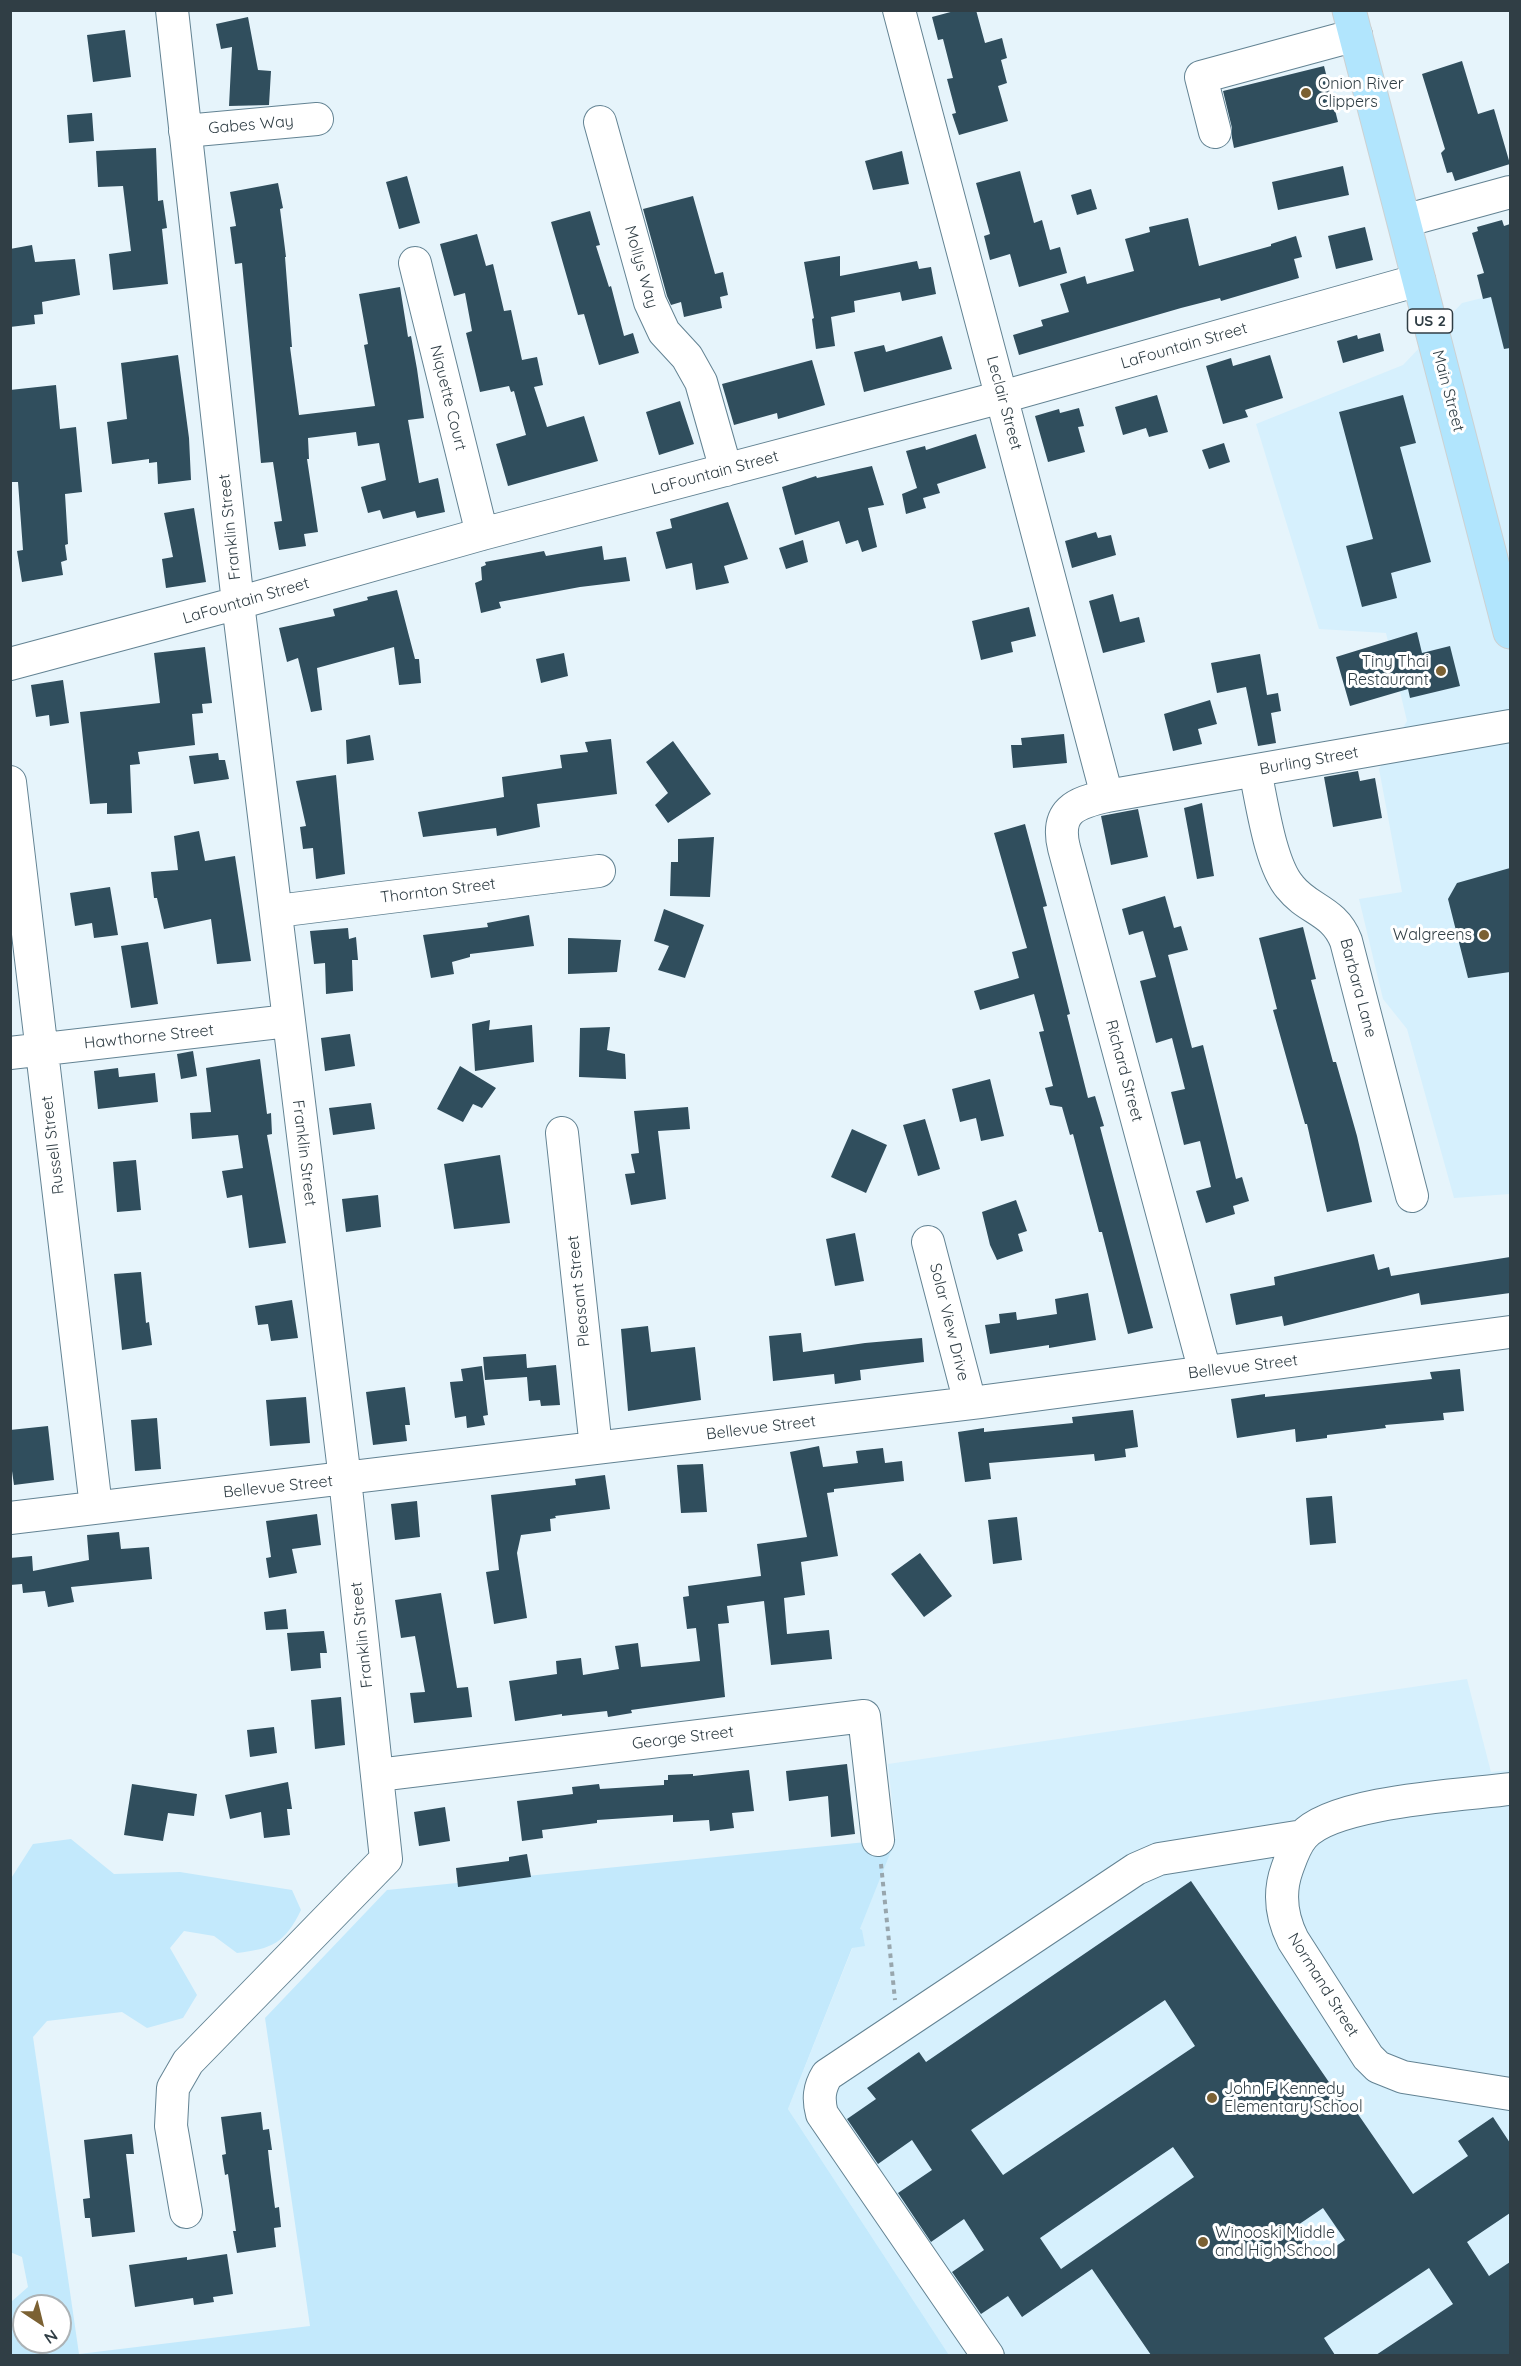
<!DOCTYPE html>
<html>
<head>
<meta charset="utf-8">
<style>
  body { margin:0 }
  #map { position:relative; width:1521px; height:2366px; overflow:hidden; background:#e6f4fb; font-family:Quicksand,sans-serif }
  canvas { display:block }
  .frame { position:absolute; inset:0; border:12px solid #303e45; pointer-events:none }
  .north { position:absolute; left:12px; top:2294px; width:60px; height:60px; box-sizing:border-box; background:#fff; border:2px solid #acb2b5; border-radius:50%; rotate:145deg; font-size:16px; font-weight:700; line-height:24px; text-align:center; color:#303e45 }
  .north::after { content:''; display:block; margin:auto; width:21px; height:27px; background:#7b6133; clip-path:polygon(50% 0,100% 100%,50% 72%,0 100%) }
</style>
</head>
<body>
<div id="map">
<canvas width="1521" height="2366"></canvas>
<div class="frame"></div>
<div class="north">N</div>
</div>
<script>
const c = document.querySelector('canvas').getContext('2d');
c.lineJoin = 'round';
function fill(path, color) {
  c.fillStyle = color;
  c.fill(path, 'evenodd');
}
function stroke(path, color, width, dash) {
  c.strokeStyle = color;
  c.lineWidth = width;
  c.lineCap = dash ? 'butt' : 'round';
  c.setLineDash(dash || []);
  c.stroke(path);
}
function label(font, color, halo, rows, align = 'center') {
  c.font = font + ' Quicksand,sans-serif';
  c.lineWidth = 6;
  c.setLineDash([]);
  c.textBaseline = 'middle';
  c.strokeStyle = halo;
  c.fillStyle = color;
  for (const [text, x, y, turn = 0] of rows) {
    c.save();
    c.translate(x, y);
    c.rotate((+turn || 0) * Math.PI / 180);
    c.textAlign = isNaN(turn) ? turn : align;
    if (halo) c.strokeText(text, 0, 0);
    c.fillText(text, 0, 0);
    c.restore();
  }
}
fill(new Path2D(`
  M1510 291V1194L1454 1198 1407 1029 1383 999 1359 899 1402 892 1379 769 1407 721 1386 633 1319 629 1256 424 1403 365 1462 303Z
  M1467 1679 1491 1772 1510 1770V2355H949L788 2109 896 1839 888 1764Z`), '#d6f0fd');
fill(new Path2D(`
  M71 1839 114 1874 180 1872 292 1890 301 1910C285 1943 272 1949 237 1953L214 1936 184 1931 170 1948 197 1995 183 2018 147 2028 122 2012 47 2021 33 2037 79 2354 310 2326 265 2018 387 1890 896 1839 860 1929 862 1930 865 1946 852 1948 788 2109 949 2355H11V2302L28 2287 22 2257 10 2252V1880L33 1844ZM24 2306H60V2342H24Z`), '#c3e9fc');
fill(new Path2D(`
  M958 10H976L985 43 1002 38 1007 58 1001 60 1007 83 998 86 1008 121 959 135 952 114 956 113 947 79 953 78 943 39 938 40 932 17Z
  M248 17 258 70 271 71 269 105 229 106 232 47 221 49 216 24Z
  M125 30 131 77 93 82 87 35Z
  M1462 61 1478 114 1494 109 1510 164 1455 181 1452 172 1447 173 1441 153 1445 149 1422 74Z
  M1324 66 1338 122 1234 148 1232 138V128L1223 91Z
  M92 113 94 141 69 143 67 115Z
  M156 148 158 201 163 200 167 228 162 229 168 284 113 290 109 254 131 251 123 186 98 187 96 151Z
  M902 151 909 184 873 190 865 161Z
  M1343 166 1349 195 1278 210 1272 182Z
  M1020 171 1034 223 1042 220 1050 250 1060 247 1067 273 1019 287 1010 254 990 260 984 236 990 234 976 183Z
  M407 176 420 223 399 229 386 182Z
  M278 183 283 208 280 209 286 257H285L292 347H290L299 415 375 406 364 345 368 344 359 294 400 287 408 337 411 336 417 369 424 418 408 420 419 483 438 478 445 512 417 518 415 511 383 519 380 510 368 513 361 487 386 480 379 443 358 446 356 432 308 438 309 459H307L318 532 304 534 306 546 279 550 274 522 282 521 273 462 261 463 242 263 235 264 230 227 236 226 230 192Z
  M1091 189 1097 209 1077 215 1071 195Z
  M693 196 715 274 723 272 728 295 720 297 722 308 684 317 681 302 671 305 667 296 643 209Z
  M590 211 600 245 596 246 609 287 611 286 624 336 633 333 639 353 599 365 584 314 578 315 551 222Z
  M1188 218 1199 266 1271 246V244L1296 236 1302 257 1294 259 1299 278 1221 301 1220 298 1181 308 1019 355 1013 335 1043 326 1041 320 1069 312 1060 284 1085 276 1087 284 1134 271 1125 239 1150 232 1149 227Z
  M1502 220 1504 226 1510 224V348L1504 349 1491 297 1483 299 1477 275 1484 273 1472 233 1478 231 1477 227Z
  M1365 227 1373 260 1336 269 1328 236Z
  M477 234 486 266 493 264 504 311 511 310 522 360 537 357 543 385 534 387 547 427 584 416 598 461 508 486 496 444 526 435 514 391 511 392 509 386 480 392 466 333 472 331 465 293 454 296 440 244Z
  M32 245 35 262 75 259 80 295 42 302 43 314 34 315 35 324 10 327V249Z
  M840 256V276L917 261 919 269 931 267 936 294 902 301 900 292 854 301 855 312 831 317 835 346 816 349 812 319 814 318 804 262Z
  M1380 333 1384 351 1343 363 1337 341 1357 335 1358 339Z
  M942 336 952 369 864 392 854 352 884 345 886 352Z
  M178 355 189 438 191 480 158 484 157 462 149 463V459L112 464 107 422 127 419 121 363Z
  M1270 355 1283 398 1245 410 1248 417 1223 424 1206 366 1231 358 1233 366Z
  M812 360 825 405 778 419 777 413 734 425 722 384Z
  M56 385 60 429 76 427 82 492 65 494 68 544 65 545 67 560 61 562 63 575 22 582 17 551 23 550 18 482H12L10 464V390Z
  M1157 395 1168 432 1149 437 1146 428 1123 435 1115 407Z
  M1403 395 1416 443 1400 447 1431 562 1391 573 1397 598 1362 607 1346 546 1373 539 1339 412Z
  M680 401 694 444 659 455 646 412Z
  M1079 408 1084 426 1078 427 1085 452 1048 462 1035 416 1059 409 1060 413Z
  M976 434 986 468 937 484 940 493 923 498 926 508 906 514 902 494 917 488 906 451 925 446 926 450Z
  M1224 443 1230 462 1209 469 1202 450Z
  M872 466 884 505 868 508 877 547 862 552 858 540 846 544 839 521 795 535 782 487 816 476 817 478Z
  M728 502 748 559 724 566 729 583 696 590 692 563 666 569 656 532 672 528 670 519Z
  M194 508 206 582 166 588 162 559 173 557 164 513Z
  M1096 532 1098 538 1111 535 1116 555 1072 568 1065 541Z
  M803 540 808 562 786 569 779 548Z
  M602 546 604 560 626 557 630 581 580 587 499 602 501 608 481 613 475 583 482 580 481 567 486 565 485 562 544 551 546 556Z
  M397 590 415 659H419L421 683 399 685 394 647 317 668 322 710 311 712 298 658 287 662 279 628 335 616 333 609 368 600 367 597Z
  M1113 594 1120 622 1139 617 1145 642 1103 653 1089 601Z
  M1029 607 1036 636 1011 642 1013 652 981 660 972 621Z
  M1417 632 1422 653 1450 646 1460 686 1410 698 1408 689 1350 706 1336 657Z
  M205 647 212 703 202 704 203 713 192 714 195 745 138 752 140 764 130 765 132 813 107 814V803L90 804 80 712 160 703 154 653Z
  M564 653 568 676 541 683 536 659Z
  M1260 654 1267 695 1278 693 1281 711 1271 713 1276 743 1258 746 1246 687 1217 693 1211 663Z
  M63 680 69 723 50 726 49 715 36 717 31 685Z
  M1210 700 1217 724 1198 729 1202 744 1173 751 1164 714Z
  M1064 734 1067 763 1013 768 1011 745H1022L1021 738Z
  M370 735 374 760 347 764 346 740Z
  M611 739 617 794 537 804 540 827 497 836 496 828 423 837 418 812 504 797 502 777 562 768 560 755 588 752 585 742Z
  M673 741 711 794 668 823 655 805 668 793 646 762Z
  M218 753 219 760H225L229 779 194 784 189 756Z
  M1358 771 1360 781 1375 778 1382 818 1333 827 1324 777Z
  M336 775 345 874 316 879 313 848 303 849 300 827 306 826 296 781Z
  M1202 803 1214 876 1197 879 1184 808Z
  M1138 809 1148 857 1111 865 1101 816Z
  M1025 824 1047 906 1043 907 1070 1014 1067 1015 1088 1098 1095 1096 1104 1126 1100 1127 1153 1328 1128 1334 1102 1232H1099L1073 1134 1070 1135 1062 1107 1050 1105 1045 1088 1053 1086 1039 1032 1044 1031 1034 994 980 1010 974 991 1019 978 1012 952 1027 948 994 833Z
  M199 831 205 861 235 856 251 961 217 964 211 919 164 929 157 898H154L151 872 178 870 174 836Z
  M714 837 710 897 670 896 671 862H678V839Z
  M1510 868V972L1468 978 1448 899 1457 883Z
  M110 887 118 935 94 938 92 923 75 926 70 893Z
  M1165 896 1174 928 1181 926 1188 950 1168 955 1192 1048 1203 1045 1236 1179 1242 1177 1249 1201 1233 1206 1235 1214 1206 1223 1196 1191 1211 1187 1200 1141 1184 1145 1171 1092 1185 1089 1172 1038 1156 1043 1140 981 1156 977 1143 931 1129 935 1122 909Z
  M664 909 704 925 685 978 658 970 669 946 654 941Z
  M529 915 534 946 470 954V957L452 962 454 974 431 978 423 935 488 927 487 923Z
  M1303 927 1316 979 1311 980 1333 1062H1336L1357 1136 1372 1202 1327 1212 1307 1124H1305L1273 1010 1277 1009 1259 938Z
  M348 928 349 939 356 937 358 960H352L353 991 326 994 325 963 314 964 310 931Z
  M568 938 621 940 617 972 568 974Z
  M148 942 158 1004 131 1008 121 946Z
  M490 1020 489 1030 532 1025 534 1062 475 1071 472 1024Z
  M610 1027 607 1050 625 1054 626 1079 579 1077 580 1028Z
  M350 1034 355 1066 325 1071 321 1038Z
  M193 1051 197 1076 181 1079 177 1054Z
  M260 1059 267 1114 271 1113 272 1134 267 1135 286 1243 249 1248 242 1195 227 1198 222 1171 243 1168 238 1135 192 1139 190 1113 211 1112 206 1068Z
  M460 1066 496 1088 482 1108 473 1104 463 1122 437 1109Z
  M118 1068 119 1077 155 1073 158 1102 98 1109 94 1071Z
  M990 1079 1004 1136 981 1141 976 1118 960 1122 952 1089Z
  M371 1103 375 1129 333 1135 329 1108Z
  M688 1107 690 1129 658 1131 666 1199 631 1205 625 1174 635 1173 631 1154 639 1153 634 1111Z
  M925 1119 940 1169 918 1176 903 1125Z
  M852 1129 887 1145 866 1193 831 1177Z
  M500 1155 510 1223 454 1229 444 1164Z
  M136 1160 141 1210 117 1212 113 1162Z
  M378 1195 381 1227 346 1232 342 1199Z
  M1016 1200 1027 1231 1018 1234 1023 1251 997 1260 990 1245 982 1212Z
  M855 1233 864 1281 835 1286 826 1239Z
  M1374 1254 1378 1270 1389 1267 1391 1276 1510 1257V1293L1421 1305 1419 1293 1284 1326 1282 1316 1236 1325 1230 1294 1275 1285 1274 1277Z
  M141 1272 146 1323 149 1322 152 1345 122 1350 114 1274Z
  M1088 1293 1096 1340 1049 1348V1345L990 1354 985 1325 1000 1323 999 1314 1016 1312 1017 1320 1057 1314 1055 1299Z
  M292 1300 298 1338 271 1341 268 1324 258 1325 255 1306Z
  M648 1326 651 1352 695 1347 701 1400 628 1411 621 1329Z
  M801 1333 803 1352 865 1343 922 1338 924 1362 860 1370 861 1380 835 1384 834 1374 773 1381 769 1336Z
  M526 1354 527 1368 556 1365 560 1405 541 1406 540 1400 529 1401 527 1377 485 1380 483 1357Z
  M482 1366 488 1415 483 1416 485 1425 467 1428 466 1416 455 1418 450 1382 463 1381 461 1369Z
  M1460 1369 1464 1411 1443 1413 1444 1420 1385 1425 1386 1428 1327 1435V1438L1296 1442 1295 1429 1237 1438 1231 1399 1265 1394V1397L1432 1379 1430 1372Z
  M405 1387 410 1425H405L407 1441 373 1445 366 1392Z
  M306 1397 310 1443 270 1446 266 1400Z
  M1133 1410 1138 1447 1125 1449 1126 1457 1095 1461 1094 1454 989 1463 991 1479 965 1482 958 1432 984 1428V1432L1073 1423 1072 1417Z
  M157 1418 161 1469 135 1471 131 1420Z
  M48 1426 54 1480 14 1485 10 1457V1430Z
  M819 1446 823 1467 858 1463 856 1451 883 1448 885 1463 902 1461 904 1481 834 1489V1492L827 1493 838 1556 801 1562 805 1595 784 1598 787 1634 829 1630 832 1659 771 1665 764 1601 727 1606 729 1623 718 1624 725 1697 631 1710 632 1713 608 1717 607 1711 562 1716V1714L515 1721 509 1681 557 1674 556 1661 581 1658 583 1675 619 1669 615 1646 638 1643 641 1667 700 1661 696 1628 687 1629 683 1597 689 1596 688 1586 761 1576 757 1544 807 1537 790 1452Z
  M703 1464 707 1512 681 1513 677 1465Z
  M605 1475 610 1509 555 1516 556 1518 550 1519 551 1531 521 1535 517 1553 527 1618 494 1624 486 1572 499 1570 491 1495 576 1485 575 1479Z
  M1332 1496 1336 1543 1310 1545 1306 1498Z
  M417 1501 420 1537 395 1540 391 1504Z
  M317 1514 321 1545 292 1549 297 1573 269 1578 266 1558 271 1557 266 1521Z
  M1017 1517 1022 1560 993 1564 988 1520Z
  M119 1532 121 1549 149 1547 152 1579 71 1587 74 1602 48 1607 45 1591 23 1593 22 1584 10 1585V1558L32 1556 33 1571 89 1560 87 1535Z
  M920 1553 952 1596 924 1617 891 1574Z
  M441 1593 457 1688 468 1687 472 1717 414 1723 410 1693 425 1692 415 1636 401 1638 395 1600Z
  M286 1609 288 1629 266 1630 264 1612Z
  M324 1631 327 1653H320L321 1668 291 1671 287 1633Z
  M341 1697 345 1745 315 1749 311 1700Z
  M274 1727 277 1753 250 1757 247 1730Z
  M847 1764 855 1834 831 1837 828 1796 789 1801 786 1771Z
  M749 1770 754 1811 732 1813 734 1828 710 1831 709 1820 673 1822V1815L597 1820V1823L542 1830 543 1838 522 1841 517 1801 573 1794 572 1787 599 1784 600 1789 664 1785V1780H668V1775L693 1774V1776Z
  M288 1782 292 1809H287L290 1835 264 1838 261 1812 230 1819 225 1795Z
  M132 1784 197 1794 194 1816 168 1813 163 1841 124 1835Z
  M445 1807 450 1841 419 1846 414 1812Z
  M527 1854 531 1877 458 1887 456 1868 509 1861V1857Z
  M1191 1881 1346 2107 1351 2104 1413 2194 1468 2156 1458 2141 1493 2117 1510 2143V2213L1467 2242 1489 2276 1510 2262V2355H1376L1453 2304 1429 2268 1324 2338 1335 2355H1151L1092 2269 1022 2317 1008 2296 981 2314 952 2272 984 2250 964 2219 931 2242 898 2193 932 2170 912 2140 878 2164 847 2119 876 2099 867 2088 919 2052 926 2062ZM1165 2000 1195 2046 1003 2175 971 2130ZM1173 2147 1194 2177 1061 2269 1040 2238ZM1323 2208 1345 2240 1317 2259 1295 2227Z
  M261 2112 263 2130 269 2129 272 2150H268L270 2169 275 2208 279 2207 281 2227 274 2228 276 2247 237 2253 233 2231H236L228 2174 225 2175 222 2155 226 2154 221 2117Z
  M132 2134 134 2154H126L135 2232 92 2237 90 2218H85L83 2199 90 2198 84 2140Z
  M227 2254 233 2294 213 2297 214 2302 194 2305 193 2298 135 2307 129 2265 187 2257V2260Z`), '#304e5d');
const minor = new Path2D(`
  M172 10 238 603 345 1479 386 1859 188 2062 173 2088 171 2126 186 2212
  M899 10 1107 796
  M600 122 650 302 664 332 687 357 701 382 726 470
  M185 131 317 119
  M1215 132 1201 77 1356 35
  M1404 221 1510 192
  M415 263 482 534
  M10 664 238 603 482 534 1002 397 1419 280
  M1255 771C1262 802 1270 864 1290 887 1308 910 1334 910 1346 941L1412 1196
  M10 782 96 1507
  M277 911 599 871
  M10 1053 288 1021
  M562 1133 596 1448
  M928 1242 970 1403
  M1205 1372 1064 848C1055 811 1075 803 1107 796L1510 726
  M10 1518 980 1402 1510 1332
  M378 1775 864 1716 878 1840
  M1510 1789C1464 1795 1333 1801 1303 1836 1295 1845 1291 1858 1287 1869 1278 1894 1282 1918 1293 1940L1368 2057 1378 2067 1403 2077 1510 2094
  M988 2356 822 2114C818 2099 819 2088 827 2075L1136 1869 1159 1859 1303 1836`);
const major = new Path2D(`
  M1349 10 1510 632`);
stroke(minor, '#638393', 34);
stroke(major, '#cdd1d2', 35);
stroke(new Path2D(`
  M881 1864 895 2000`), '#98a6ad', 4, [4.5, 4.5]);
stroke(minor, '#fff', 32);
stroke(major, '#b1e5fd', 33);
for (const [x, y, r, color] of [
  [1306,93,6,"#7b6133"],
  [1441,671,6,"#7b6133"],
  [1484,935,6,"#7b6133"],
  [1212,2098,6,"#7b6133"],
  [1203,2242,6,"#7b6133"]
]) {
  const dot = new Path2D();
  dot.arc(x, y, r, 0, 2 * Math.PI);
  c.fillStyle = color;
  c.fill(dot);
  stroke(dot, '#fff', 2);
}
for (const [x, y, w] of [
  [1430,321,45]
]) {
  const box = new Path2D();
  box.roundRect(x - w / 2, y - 12, w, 24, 4.5);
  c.fillStyle = '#fff';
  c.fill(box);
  stroke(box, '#303e45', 1.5);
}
label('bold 15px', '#303e45', null, [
  ["US 2",1430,321]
]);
label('16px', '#303e45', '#fff', [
  ["Onion River",1318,84],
  ["Clippers",1318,102],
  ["Tiny Thai",1429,662,"right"],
  ["Restaurant",1429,680,"right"],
  ["Walgreens",1472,935,"right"],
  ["John F Kennedy",1224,2089],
  ["Elementary School",1224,2107],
  ["Winooski Middle",1215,2233],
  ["and High School",1215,2251]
], 'left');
label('16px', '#303e45', '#fff', [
  ["Gabes Way",251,125,-5],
  ["Mollys Way",641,267,74],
  ["LaFountain Street",1184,346,-16],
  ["Main Street",1448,391,75],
  ["Niquette Court",448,398,76],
  ["Leclair Street",1004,403,75],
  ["LaFountain Street",715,473,-15],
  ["Franklin Street",230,527,-96],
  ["LaFountain Street",246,601,-16],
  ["Burling Street",1309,761,-10],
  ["Thornton Street",438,891,-7],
  ["Barbara Lane",1358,988,75],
  ["Hawthorne Street",149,1037,-6],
  ["Richard Street",1124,1071,75],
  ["Russell Street",53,1145,-97],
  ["Franklin Street",304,1153,83],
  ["Pleasant Street",579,1291,-96],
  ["Solar View Drive",949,1322,76],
  ["Bellevue Street",1243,1367,-7],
  ["Bellevue Street",761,1428,-7],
  ["Bellevue Street",278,1487,-6],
  ["Franklin Street",362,1635,-96],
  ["George Street",683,1738,-7],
  ["Normand Street",1323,1985,58]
]);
</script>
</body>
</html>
